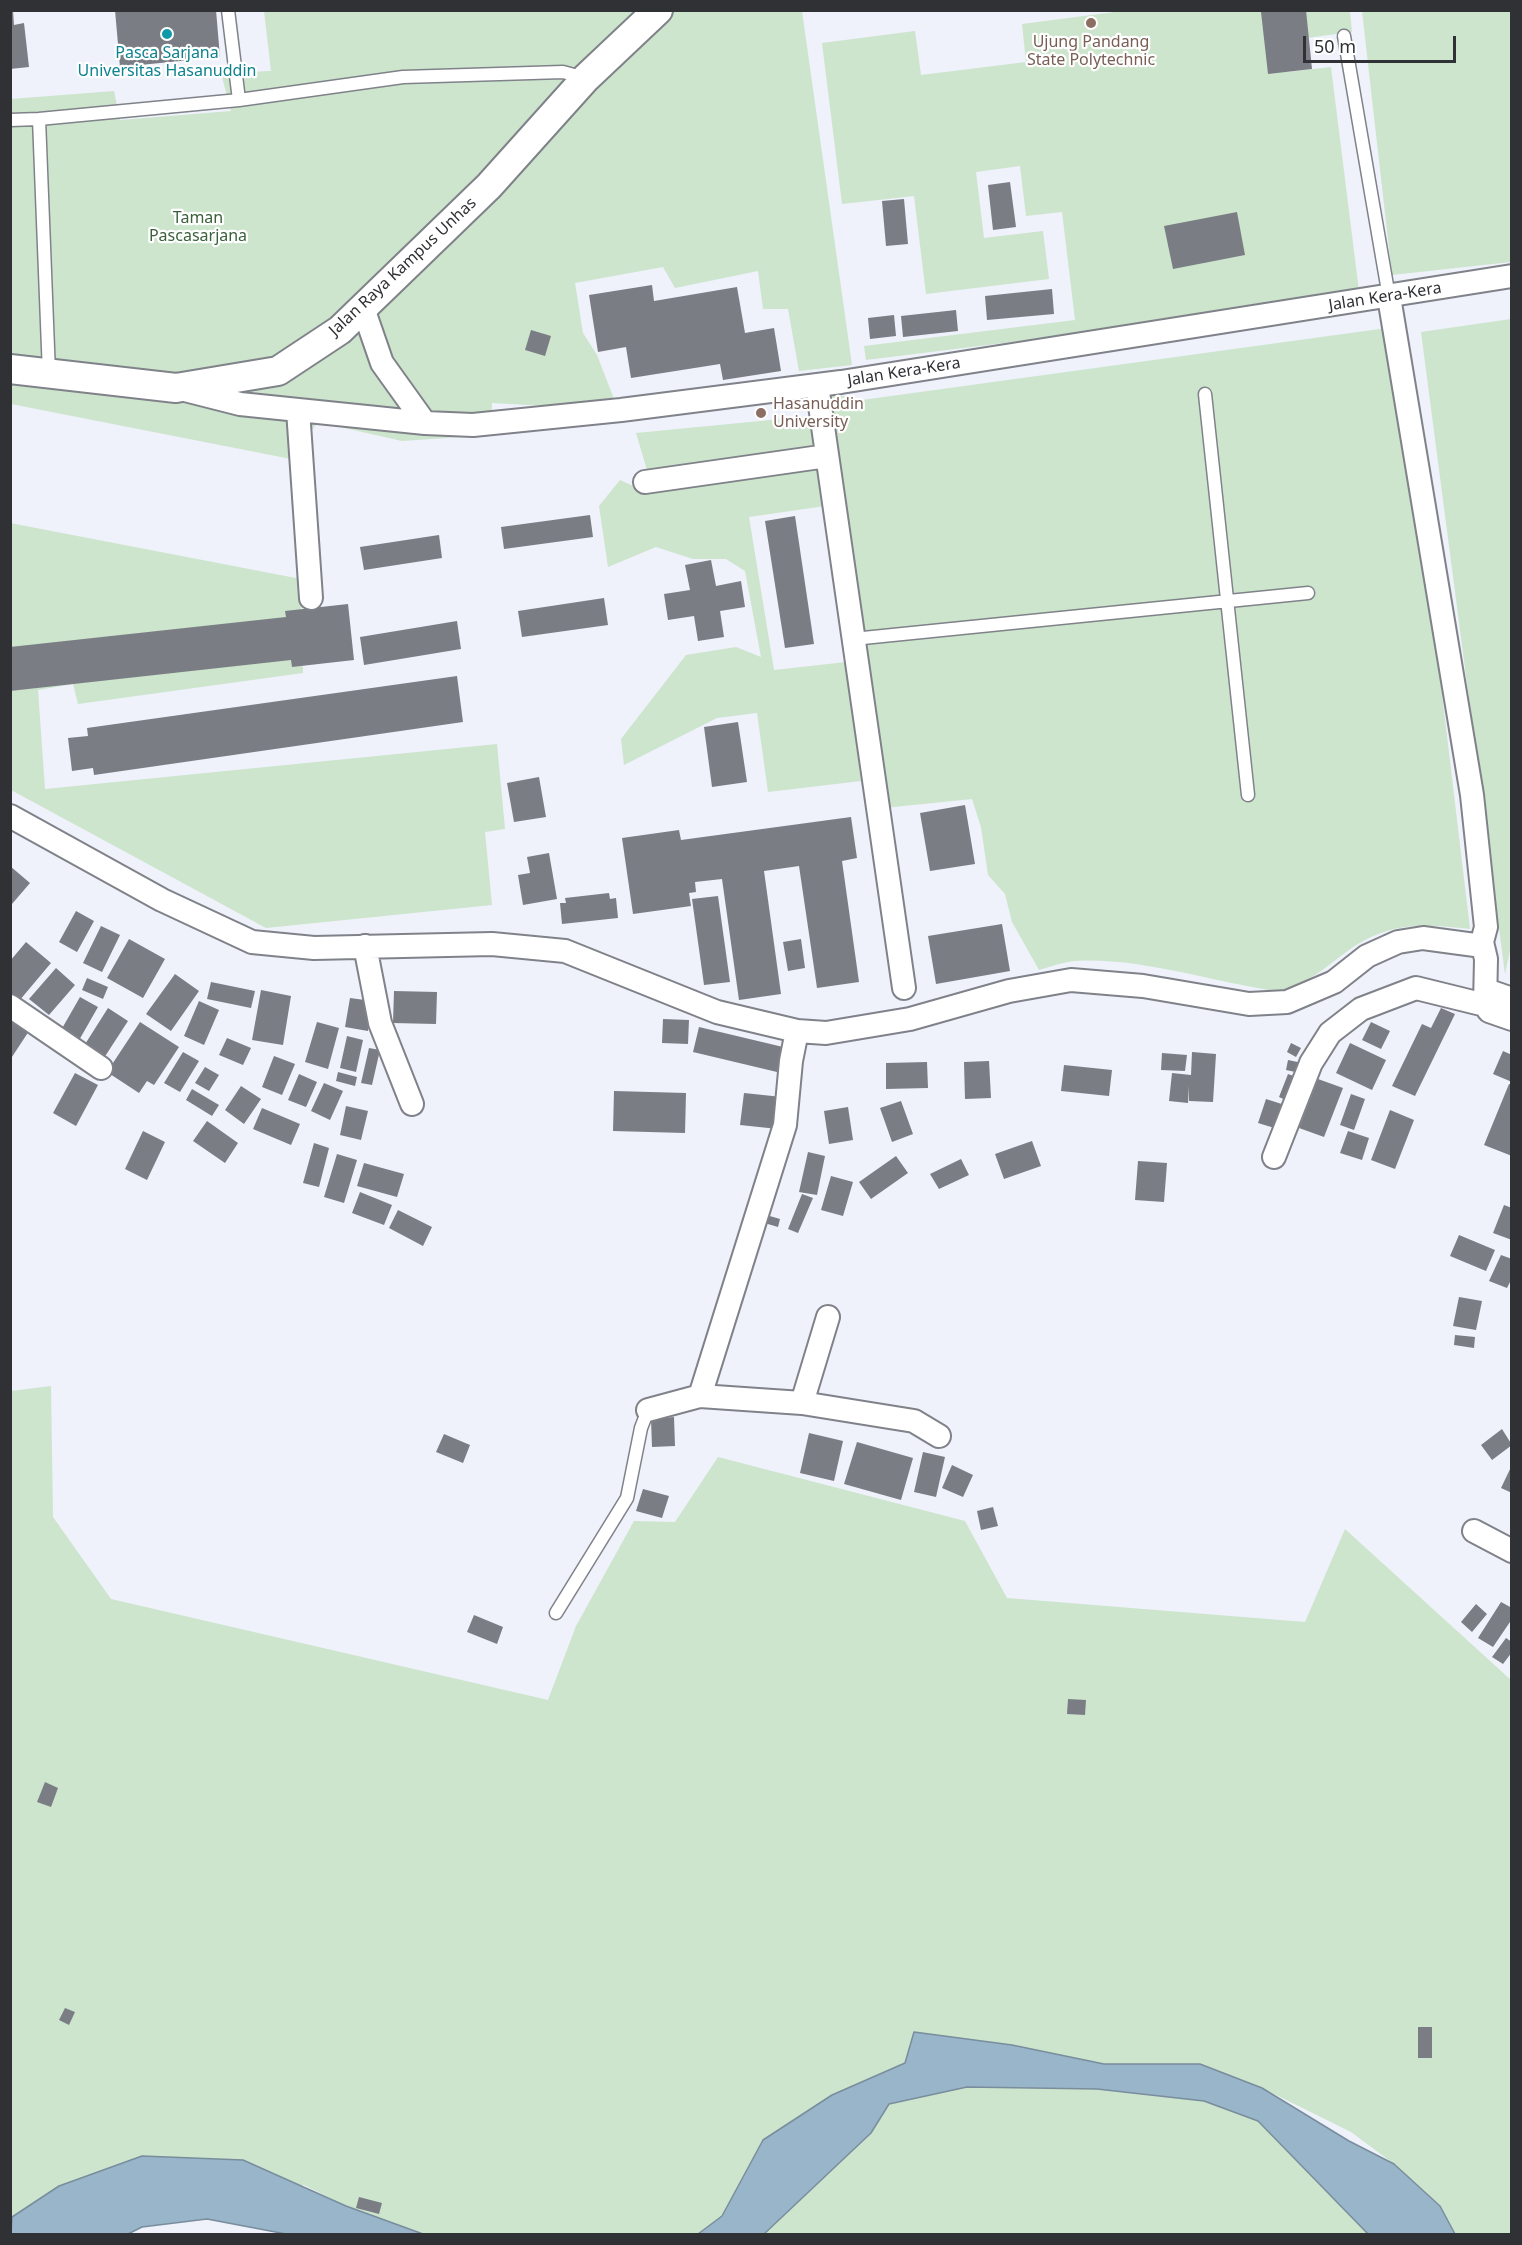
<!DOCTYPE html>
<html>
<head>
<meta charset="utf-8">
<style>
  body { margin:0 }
  #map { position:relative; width:1522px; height:2245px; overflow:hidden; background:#eff1fb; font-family:"Noto Sans",sans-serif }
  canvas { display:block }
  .frame { position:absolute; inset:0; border:12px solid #303135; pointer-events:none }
  .scale { position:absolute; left:1303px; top:36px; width:153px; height:27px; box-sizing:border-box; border:3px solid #303135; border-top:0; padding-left:8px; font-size:18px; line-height:21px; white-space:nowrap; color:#303135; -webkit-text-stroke:4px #fff; paint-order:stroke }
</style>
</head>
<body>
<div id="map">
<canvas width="1522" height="2245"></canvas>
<div class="frame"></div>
<div class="scale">50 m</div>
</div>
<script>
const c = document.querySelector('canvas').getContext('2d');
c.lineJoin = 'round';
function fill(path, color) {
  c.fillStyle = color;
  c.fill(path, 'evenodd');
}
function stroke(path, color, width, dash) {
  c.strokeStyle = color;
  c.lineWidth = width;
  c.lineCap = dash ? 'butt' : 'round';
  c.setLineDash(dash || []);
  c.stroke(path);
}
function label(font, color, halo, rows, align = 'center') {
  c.font = font + ' "Noto Sans",sans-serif';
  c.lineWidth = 4.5;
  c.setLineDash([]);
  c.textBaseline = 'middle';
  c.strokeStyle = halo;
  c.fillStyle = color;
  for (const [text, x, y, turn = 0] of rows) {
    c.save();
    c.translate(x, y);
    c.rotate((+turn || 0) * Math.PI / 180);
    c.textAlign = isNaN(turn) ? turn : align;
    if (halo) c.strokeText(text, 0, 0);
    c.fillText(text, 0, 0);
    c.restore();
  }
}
fill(new Path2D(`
  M1130 10 1350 11 1352 32 1283 41 1287 72 1331 67 1360 299 866 360 864 346 1075 320 1062 212 1026 216 1020 166 976 172 984 238 1043 231 1049 279 926 294 914 196 842 204 822 43 915 31 921 75 1026 62 1022 24Z
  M264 11H802L852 365 799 371 788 309H763L758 271 675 288 663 267 575 283 583 333 597 355 614 399 566 407 492 403 491 435 402 441 318 422 291 459 11 404V99L114 91 120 120 231 111 221 73 271 71Z
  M1362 11H1511V262L1392 275Z
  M1511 319 1512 941 1505 974 1421 332Z
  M1387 328 1428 576 1470 929C1432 925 1399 921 1363 941 1333 958 1313 985 1276 991 1213 982 1139 957 1075 961 1063 962 1050 967 1039 970L1012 922 1005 894 988 875 981 827 972 799 884 808 837 444 647 470 636 433 833 414 831 394 862 400Z
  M818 464 825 506 749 517 774 670 846 662 861 781 768 792 757 713 717 718 624 765 621 739 686 655 736 647 761 657 745 571 726 559H693L656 547 608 567 599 506 620 480 644 491Z
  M10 523 301 579 303 673 78 704 73 684 38 690 45 789 497 744 505 829 485 832 492 905 266 928 11 790Z
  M51 1386 53 1517 111 1599 548 1700 576 1626 634 1521 675 1522 718 1457 965 1521 1007 1598 1305 1622 1345 1529 1511 1680V2234H1455L1440 2205 1394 2164 1351 2132 1262 2088 1200 2064H1104L1012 2045 914 2032 905 2063 832 2095 763 2140 722 2216 698 2234H423L346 2206 304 2185 59 2186 11 2218V1391Z
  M967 2087 1097 2089 1204 2101 1258 2121 1368 2234H764L871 2133 889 2104Z`), '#cce5cc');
const water = new Path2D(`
  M914 2032 1012 2045 1104 2064H1200L1262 2088 1349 2141 1394 2164 1440 2206 1455 2234H1368L1258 2121 1204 2101 1097 2089 967 2087 889 2104 871 2133 764 2234H698L722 2216 763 2140 832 2095 905 2063Z
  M142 2156 243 2160 346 2206 423 2234H286L207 2219 142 2227 128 2234H11L12 2217 59 2186Z`);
fill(water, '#98b5ca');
stroke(water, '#798d9d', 1.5);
fill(new Path2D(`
  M10 10H13L14 25 24 23 29 67 10 69Z
  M115 10H216L220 57 120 67Z
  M1306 10 1312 69 1268 74 1261 12Z
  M1010 182 1016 227 993 230 988 185Z
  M904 199 908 244 886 246 882 201Z
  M1237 212 1245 255 1173 269 1164 226Z
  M652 285 654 301 737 287 745 333 774 328 781 371 723 380 720 364 631 378 626 347 598 352 589 295Z
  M1052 289 1054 314 987 320 985 296Z
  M956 310 958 331 903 337 901 316Z
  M894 315 896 336 870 339 868 318Z
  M531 330 551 336 545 356 525 350Z
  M590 515 593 537 504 549 501 527Z
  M795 516 814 644 785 648 765 521Z
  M439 535 442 558 364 570 360 547Z
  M711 560 716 586 741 581 745 607 720 611 724 637 698 641 694 616 668 620 664 594 690 590 685 565Z
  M604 598 608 625 522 637 518 611Z
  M348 604 354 660 292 667 291 660 10 691V647L286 617 285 611Z
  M457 621 461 649 364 665 360 637Z
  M457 676 463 722 94 775 93 768 72 771 68 738 88 736 87 728Z
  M738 722 747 782 712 787 704 727Z
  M539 777 546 817 514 822 507 783Z
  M965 805 975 864 930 871 920 813Z
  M851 817 857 858 842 861 859 982 817 988 799 866 764 871 781 994 739 1000 722 879 695 882 696 892 689 893 691 906 633 914 622 838 679 830 681 840Z
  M549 853 557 899 523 905 518 875 530 873 527 857Z
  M10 866 30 883 12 904 10 903Z
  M609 893 610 899 616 898 618 918 562 924 560 903H566L565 898Z
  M718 896 730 982 704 985 692 899Z
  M76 911 94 921 77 952 59 942Z
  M1002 924 1010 971 936 984 928 936Z
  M101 926 120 935 102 972 83 963Z
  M129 939 165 959 143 998 107 978Z
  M801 939 805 968 788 971 783 942Z
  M26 942 51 963 14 1007 10 1003V961Z
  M56 968 75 985 49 1015 29 999Z
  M175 974 199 991 171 1031 146 1014Z
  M87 978 108 987 103 999 82 990Z
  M211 982 255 991 251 1008 207 999Z
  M261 990 291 996 283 1045 252 1040Z
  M394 991 437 992 436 1024 393 1023Z
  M80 997 98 1007 78 1042 60 1032Z
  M350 998 372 1001 368 1031 345 1027Z
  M199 1001 219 1010 204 1045 184 1036Z
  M108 1008 128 1021 102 1061 82 1049Z
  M1441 1008 1455 1014 1415 1096 1392 1086 1422 1024 1431 1028Z
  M10 1019 29 1031 10 1060Z
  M663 1019 689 1020 688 1044 662 1043Z
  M140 1022 179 1047 154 1085 147 1081 139 1093 107 1072Z
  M317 1022 339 1028 328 1069 305 1062Z
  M1371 1022 1390 1031 1381 1049 1362 1040Z
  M699 1027 783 1047 777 1072 693 1052Z
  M347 1036 363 1040 356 1072 340 1068Z
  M227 1038 251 1048 243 1065 219 1055Z
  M1291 1043 1301 1048 1296 1057 1287 1052Z
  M1350 1043 1386 1060 1372 1090 1336 1073Z
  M369 1048 380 1050 372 1085 361 1083Z
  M1503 1051 1512 1055V1082L1493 1074Z
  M183 1052 199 1061 180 1092 164 1083Z
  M1192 1052 1216 1054 1213 1102 1189 1101V1086L1188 1103 1169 1101 1172 1073 1191 1075Z
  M1162 1053 1187 1055 1185 1071 1161 1070Z
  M274 1056 295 1064 282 1095 262 1087Z
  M1288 1060 1307 1064 1305 1074 1286 1070Z
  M989 1061 991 1098 965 1099 964 1062Z
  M927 1062 928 1088 886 1089V1063Z
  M1064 1065 1112 1070 1109 1096 1061 1091Z
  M205 1067 219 1075 209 1091 195 1083Z
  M338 1072 357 1077 355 1086 336 1081Z
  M75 1073 98 1085 76 1126 53 1113Z
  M299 1074 317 1082 306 1107 288 1100Z
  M1288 1074 1299 1078 1290 1102 1279 1097Z
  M1318 1079 1343 1088 1324 1137 1299 1128Z
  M324 1083 343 1091 330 1120 311 1111Z
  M1509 1084 1512 1085V1156L1484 1145Z
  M241 1086 261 1099 244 1124 225 1110Z
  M192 1089 219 1105 212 1116 186 1100Z
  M614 1091 686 1093 685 1133 613 1131Z
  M744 1093 782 1097 778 1129 740 1125Z
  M1351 1094 1365 1099 1354 1130 1340 1125Z
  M1266 1099 1288 1106 1281 1130 1258 1123Z
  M901 1101 913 1134 892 1142 880 1108Z
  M346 1106 368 1111 361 1140 340 1135Z
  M848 1107 853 1140 829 1144 824 1111Z
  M262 1108 300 1124 291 1145 253 1129Z
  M1390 1110 1414 1120 1395 1169 1371 1160Z
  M207 1121 238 1143 225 1163 193 1141Z
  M143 1131 165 1142 147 1180 125 1169Z
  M1348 1131 1369 1138 1362 1160 1340 1153Z
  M1032 1141 1041 1166 1004 1179 995 1154Z
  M314 1143 329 1148 319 1187 303 1183Z
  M808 1152 825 1156 817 1195 799 1192Z
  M337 1154 357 1160 344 1203 324 1197Z
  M896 1156 908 1173 871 1199 859 1182Z
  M961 1159 969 1175 939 1189 930 1174Z
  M1138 1161 1167 1163 1164 1202 1135 1200Z
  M364 1163 404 1174 397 1197 357 1186Z
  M831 1176 853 1182 843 1216 821 1210Z
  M360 1192 392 1205 384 1225 352 1213Z
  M802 1194 813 1198 798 1233 788 1229Z
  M1504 1205 1512 1208V1240L1493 1233Z
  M398 1210 432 1227 423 1246 389 1228Z
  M763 1214 780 1219 778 1227 761 1222Z
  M1459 1235 1495 1250 1486 1271 1450 1256Z
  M1501 1255 1512 1259V1278L1507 1288 1489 1281Z
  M1459 1297 1482 1301 1476 1330 1453 1326Z
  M1455 1335 1475 1337 1474 1348 1454 1345Z
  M674 1417 675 1446 652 1447 651 1419Z
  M1502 1429 1512 1445 1492 1460 1481 1445Z
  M809 1433 843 1441 834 1481 800 1473Z
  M444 1434 470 1445 463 1463 436 1452Z
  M857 1442 913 1458 901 1500 844 1484Z
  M923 1452 945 1457 936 1497 914 1492Z
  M952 1465 973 1475 963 1497 942 1488Z
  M1512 1465V1493L1501 1488Z
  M643 1489 669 1496 662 1518 636 1511Z
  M993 1507 998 1526 981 1530 977 1511Z
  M1501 1602 1512 1608V1619L1493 1647 1478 1638Z
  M1476 1604 1487 1614 1472 1632 1461 1622Z
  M474 1615 503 1627 497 1644 467 1632Z
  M1506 1638 1512 1642V1652L1503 1664 1492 1657Z
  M1068 1699 1086 1700 1085 1715 1067 1714Z
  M45 1782 58 1788 51 1807 37 1802Z
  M65 2008 75 2012 69 2025 59 2020Z
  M1418 2027H1432V2058H1418Z
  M359 2197 382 2203 379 2214 356 2208Z`), '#7b7d85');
const service = new Path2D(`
  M228 10 239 100
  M1344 36 1389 297
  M39 119 239 100 403 77 563 72 585 78
  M10 120 39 119 49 374
  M1205 394 1248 795
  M853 639 1308 593
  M556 1613 627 1498 641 1428 648 1410`);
const minor = new Path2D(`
  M1389 297 1472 795 1486 927 1482 942 1486 959 1485 1005 1489 1011 1512 1019
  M363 308 382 363 425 423 473 425 621 410 841 382 1512 276
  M817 385 904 988
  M181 389 240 404 425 423
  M298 410 311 598
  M645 482 827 456
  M10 816 162 900 252 942 314 948 492 944 565 951 717 1012 797 1031 826 1033 910 1019 1009 991 1071 980 1143 986 1249 1004 1287 1002 1334 982 1367 956 1398 942 1423 938 1475 945 1482 942
  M365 946 380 1023 412 1104
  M1486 990 1512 999
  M10 1006 101 1068
  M1274 1157 1311 1063 1330 1033 1361 1009 1416 988 1485 1005
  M700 1396 785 1125 791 1061 797 1031
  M802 1403 828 1317
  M648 1410 700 1396 802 1403 914 1421 939 1436
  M1474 1531 1512 1551`);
const tertiary = new Path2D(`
  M10 369 176 388 278 371 340 330 489 186 586 78 658 10`);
stroke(service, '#80828a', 15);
stroke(minor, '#80828a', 26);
stroke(tertiary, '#80828a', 32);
stroke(service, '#fff', 12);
stroke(minor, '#fff', 22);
stroke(tertiary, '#fff', 28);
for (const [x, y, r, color] of [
  [1091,23,6,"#8d6e63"],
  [167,34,6,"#0f9aa8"],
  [761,413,6,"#8d6e63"]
]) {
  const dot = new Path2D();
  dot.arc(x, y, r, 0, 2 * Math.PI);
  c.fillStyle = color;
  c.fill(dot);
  stroke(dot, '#fff', 2);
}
label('16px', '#785e54', '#fff', [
  ["Ujung Pandang",1091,42],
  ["State Polytechnic",1091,60],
  ["Hasanuddin",773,404,"left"],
  ["University",773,422,"left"]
]);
label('16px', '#0d838f', '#fff', [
  ["Pasca Sarjana",167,53],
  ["Universitas Hasanuddin",167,71]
]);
label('16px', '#3a613b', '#fff', [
  ["Taman",198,218],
  ["Pascasarjana",198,236]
]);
label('16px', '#303135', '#fff', [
  ["Jalan Raya Kampus Unhas",403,267,-43],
  ["Jalan Kera-Kera",1385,297,-9],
  ["Jalan Kera-Kera",904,372,-9]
]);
</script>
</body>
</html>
